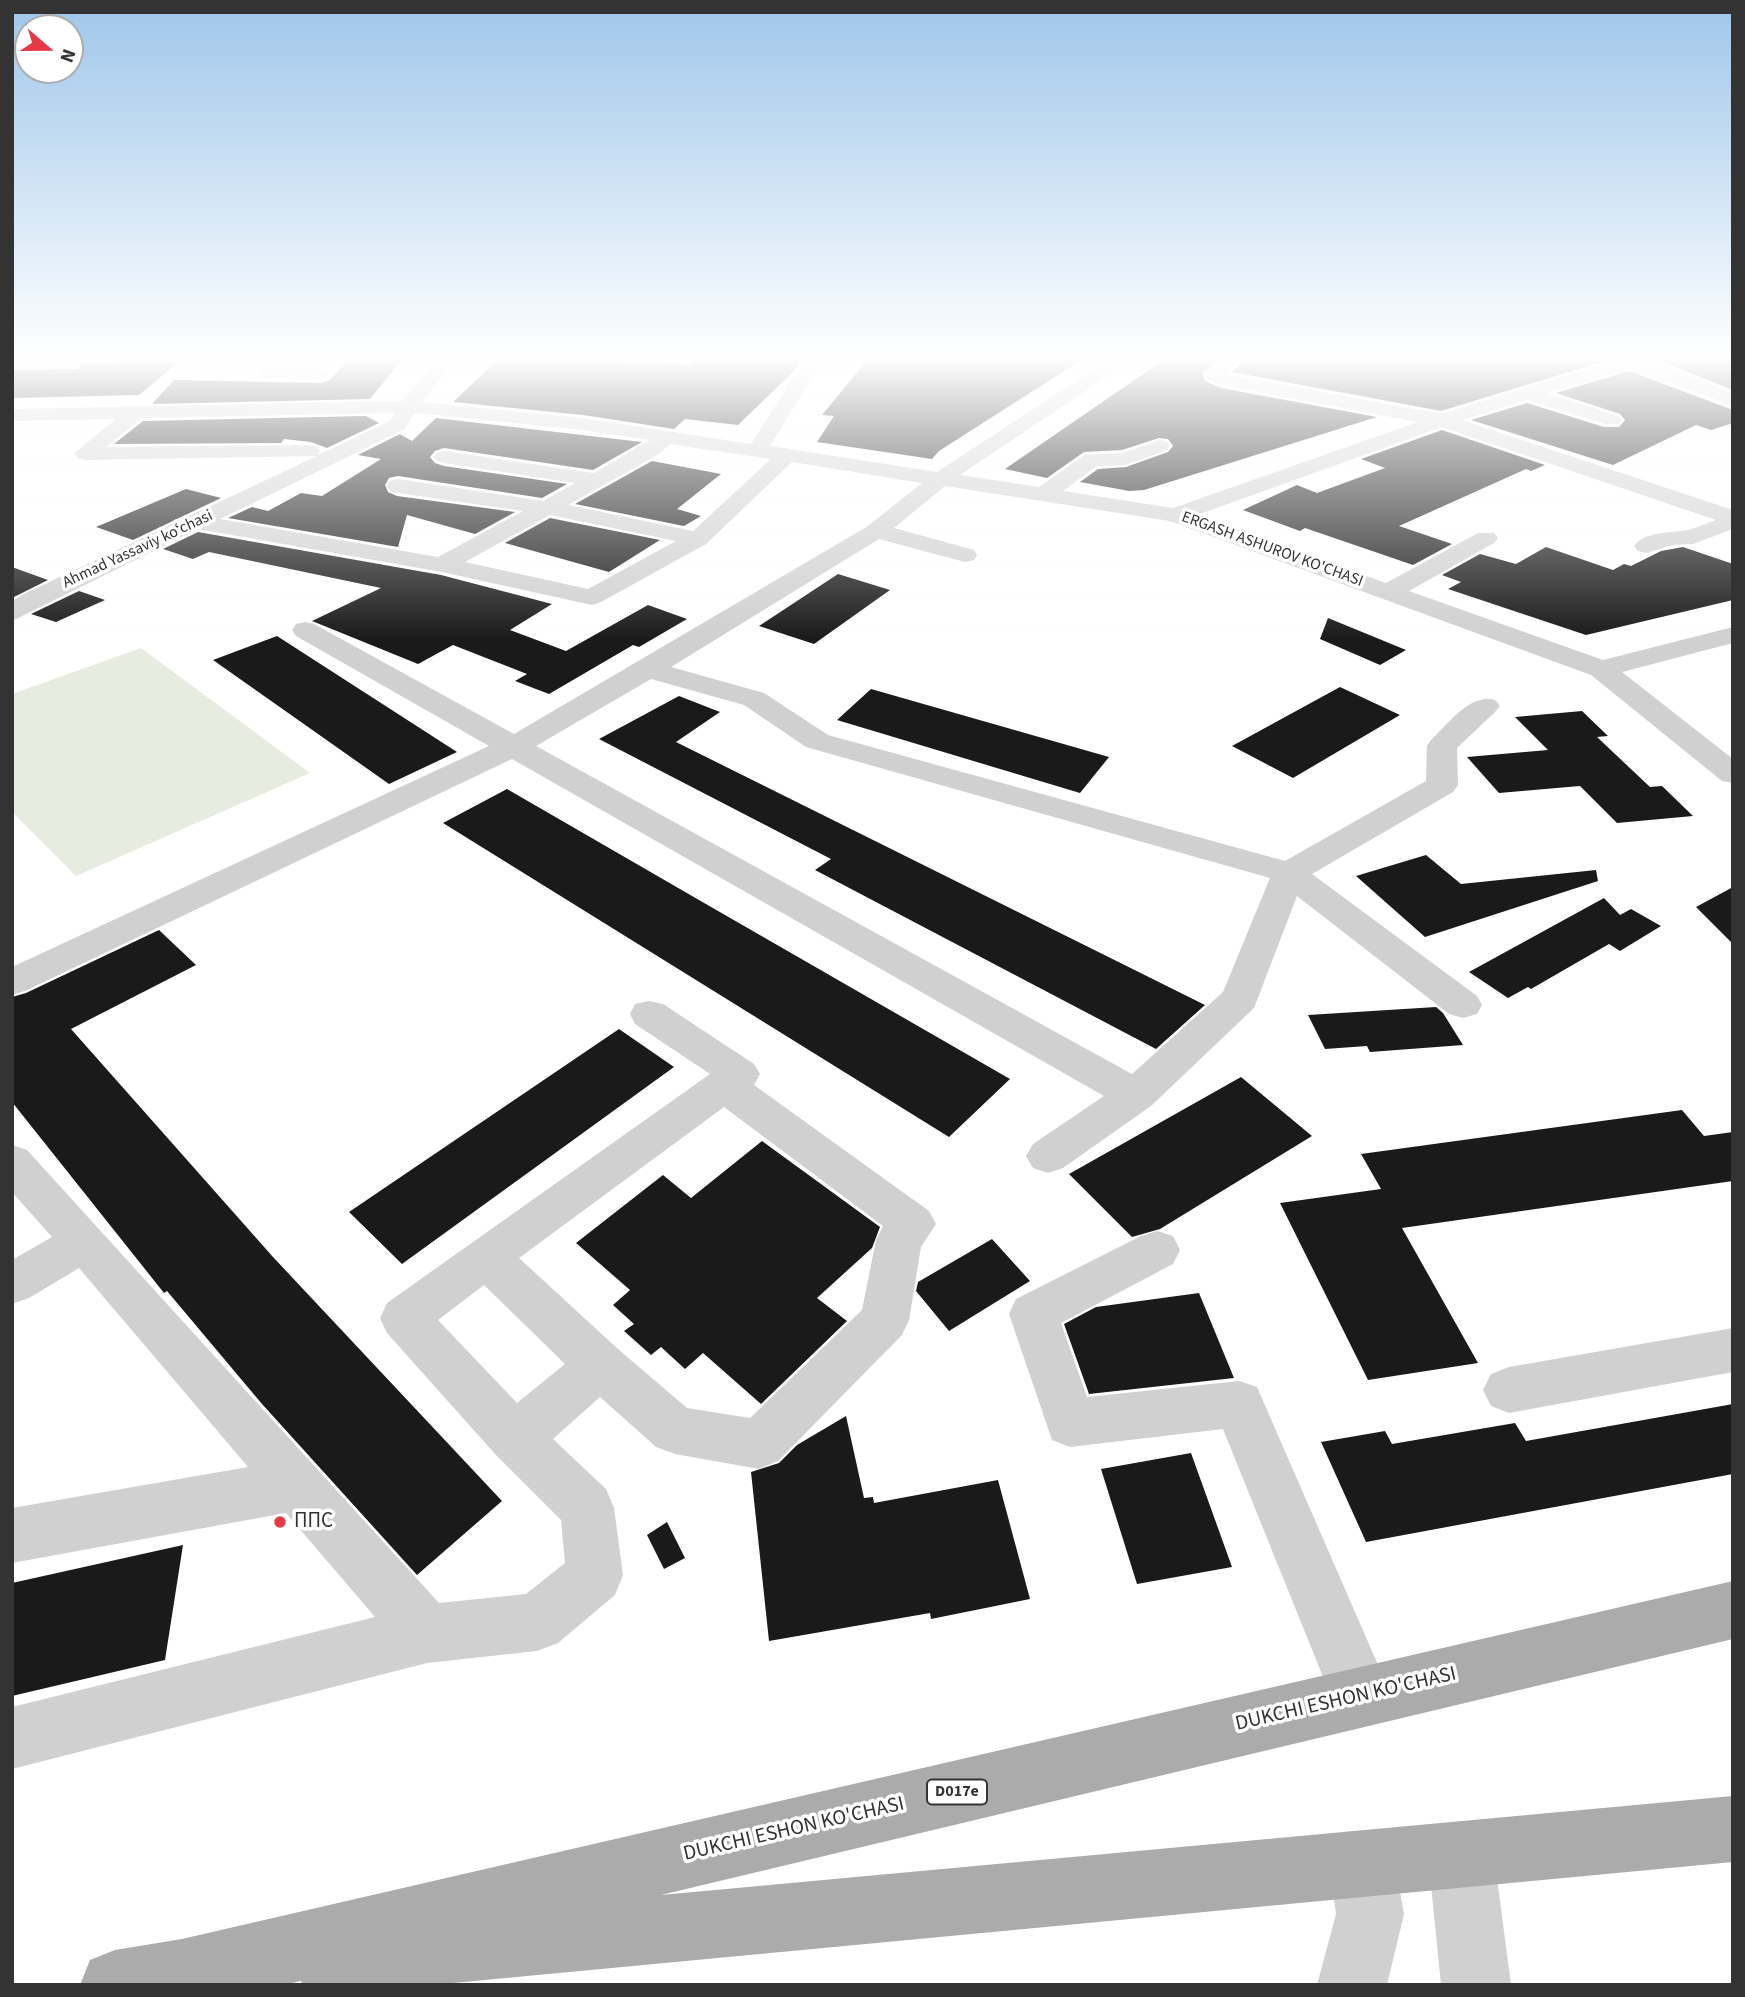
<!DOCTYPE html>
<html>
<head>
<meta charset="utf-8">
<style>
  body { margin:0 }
  #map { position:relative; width:1745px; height:1997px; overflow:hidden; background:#fff; font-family:"Source Sans 3",sans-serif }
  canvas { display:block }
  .frame { position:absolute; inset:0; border:14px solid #333; pointer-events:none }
  .north { position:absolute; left:14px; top:14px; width:70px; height:70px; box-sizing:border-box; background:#fff; border:2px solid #adadad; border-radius:50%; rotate:110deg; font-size:19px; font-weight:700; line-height:28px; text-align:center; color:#333 }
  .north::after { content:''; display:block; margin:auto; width:24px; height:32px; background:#e63946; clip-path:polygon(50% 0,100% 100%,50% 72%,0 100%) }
</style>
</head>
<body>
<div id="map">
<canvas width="1745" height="1997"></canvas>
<div class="frame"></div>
<div class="north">N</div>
</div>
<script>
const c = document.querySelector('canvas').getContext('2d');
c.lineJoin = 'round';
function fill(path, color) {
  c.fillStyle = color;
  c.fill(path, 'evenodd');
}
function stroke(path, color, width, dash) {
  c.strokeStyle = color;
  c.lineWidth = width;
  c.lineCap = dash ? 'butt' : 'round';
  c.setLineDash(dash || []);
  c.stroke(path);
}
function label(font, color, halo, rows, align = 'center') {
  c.font = font + ' "Source Sans 3",sans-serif';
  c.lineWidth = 7;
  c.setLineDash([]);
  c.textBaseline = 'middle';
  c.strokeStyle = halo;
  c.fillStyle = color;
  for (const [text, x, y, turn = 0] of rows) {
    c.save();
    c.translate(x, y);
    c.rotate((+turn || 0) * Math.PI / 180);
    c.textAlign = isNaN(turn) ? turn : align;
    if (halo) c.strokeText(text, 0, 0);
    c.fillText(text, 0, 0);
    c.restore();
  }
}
fill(new Path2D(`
  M209 359H276C257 375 225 382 201 372L199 370Z
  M141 648 310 773 76 876 12 812V694Z`), '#e6ecdf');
fill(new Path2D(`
  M122 359H182L139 395 12 398V370L77 369 82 364 118 363Z
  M349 359 402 360 370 399 152 404 174 380 321 383 330 380Z
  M499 359 651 362 689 365 693 359H802L794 371 738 425 685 419 674 429 583 415 453 402Z
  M868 359H1083L939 451 932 459 817 442 834 416 822 415Z
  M1165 359H1220L1202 373 1205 381 1221 388 1377 417 1144 490 1129 491 1080 482 1098 469 1126 467 1168 452 1173 446 1168 439 1159 438 1122 450 1084 452 1047 478 1005 469Z
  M1245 359H1601L1602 362 1441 411 1232 372Z
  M1655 359H1733V390Z
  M1629 371 1733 410V423L1711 430 1696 425 1613 465 1471 420 1527 403 1604 427H1619L1625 420 1620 414 1556 393Z
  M366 416 379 423 327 448 311 442 284 439 281 443 114 444 143 421Z
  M436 418 642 442 593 470 444 448 435 451 430 457 435 463 444 466 567 484 542 498 398 476 389 478 385 485 388 492 397 496 515 512 475 534 407 515 398 547 228 518 252 507 268 511 301 493 322 496 381 459 358 455 400 434 412 441Z
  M1442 430 1545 465 1531 471 1526 469 1399 526 1452 544 1413 565 1305 528 1300 531 1243 510 1297 485 1317 493 1385 468 1361 459Z
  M652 461 721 474 677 509 701 516 684 526 575 504Z
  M186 489 221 498 133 540 96 527Z
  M550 518 660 540 609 572 505 543Z
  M198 532 441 575 552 604 510 630 566 651 648 605 687 619 639 647 633 645 549 694 515 681 527 674 453 645 418 664 312 621 381 588 209 552 193 559 163 549Z
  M1546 547 1613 570 1624 564 1631 566 1661 551 1683 547 1733 564V600L1586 635 1448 589 1461 582 1442 575 1480 554 1516 564Z
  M12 567 48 580 12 598Z
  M838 574 890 590 814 644 759 626Z
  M79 591 105 600 56 622 31 614Z
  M1328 618 1406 650 1380 665 1320 639Z
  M277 636 457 752 389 784 213 660Z
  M1340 687 1400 715 1293 778 1232 746Z
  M871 689 1109 757 1080 793 837 720Z
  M679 696 720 712 676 742 1205 1005 1156 1049 815 870 831 859 599 739Z
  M1582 711 1608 736 1597 737 1650 787 1662 786 1693 816 1617 823 1580 786 1499 793 1467 757 1548 750 1515 717Z
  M507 789 699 900 1010 1079 949 1137 443 823Z
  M1426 855 1461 884 1596 870 1598 881 1425 937 1356 876Z
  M1733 887V944L1696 907Z
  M1604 898 1620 915 1631 909 1661 926 1620 951 1609 944 1531 989 1528 987 1508 998 1469 972Z
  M159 930 196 965 71 1029 273 1257 502 1501 417 1575 262 1404 167 1291 164 1293 12 1102V997L26 993Z
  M1436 1007 1443 1013 1463 1045 1370 1052 1367 1046 1325 1049 1308 1015Z
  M619 1029 674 1067 402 1264 349 1212Z
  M1241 1077 1312 1136 1160 1229 1132 1237 1069 1174Z
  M1682 1110 1704 1136 1733 1132V1181L1402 1228 1478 1363 1368 1380 1280 1203 1381 1189 1361 1154Z
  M762 1141 880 1227 872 1248 817 1298 847 1321 761 1404 703 1353 685 1369 661 1347 651 1355 624 1331 634 1324 613 1305 630 1290 576 1243 663 1175 691 1198Z
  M992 1239 1030 1281 949 1331 916 1291 918 1282Z
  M1199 1293 1234 1378 1089 1394 1064 1324 1096 1307Z
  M1733 1404V1474L1366 1542 1321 1442 1385 1431 1392 1444 1515 1423 1526 1441Z
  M846 1416 864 1498 873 1497 874 1503 998 1480 1030 1599 931 1619 930 1613 769 1641 751 1472 779 1463 797 1445Z
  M1191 1453 1232 1567 1137 1584 1101 1469Z
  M667 1522 685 1558 664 1569 647 1535Z
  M183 1545 165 1660 12 1696V1583Z`), '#1a1a1a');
fill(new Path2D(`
  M271 359H291L283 368H321L330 374 321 380 260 378 258 374Z
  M438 359H457L422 402 583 418 751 444 805 359H823L770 446 937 472 1102 364H1114L1117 368 1114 372 960 475 1039 487 1084 455 1122 453 1160 440 1167 442 1170 446 1167 450 1125 465 1097 466 1063 491 1173 508 1418 422 1221 385 1206 379 1204 375C1215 361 1225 359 1243 359L1226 374 1441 414 1606 363 1603 359H1647L1733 393V406L1629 368 1547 393 1619 416 1622 420 1619 424H1605L1527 400 1462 420 1733 510V529L1693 544 1673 545 1646 553 1638 551 1634 546C1644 531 1672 533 1688 530 1697 528 1707 523 1716 520L1442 427 1197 515 1386 583 1478 533H1494L1498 538 1494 543 1409 591 1603 660 1733 627V643L1622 672 1733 759V783L1722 781 1591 675 1170 521 945 486 894 528 974 550 977 555 974 560 965 562 879 539 671 667 764 693 828 735 1285 861 1426 781 1427 746 1431 740C1449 723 1470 693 1495 700L1500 706 1495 712 1457 748 1458 785 1453 792 1312 874 1477 996 1482 1005 1477 1014 1463 1018 1449 1014 1297 896 1254 1008 1151 1106 1063 1168 1048 1173 1033 1168 1026 1156 1033 1144 1104 1096 512 759 25 991 12 995V967L489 746 296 636 292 630 296 624 305 622 314 624 514 734 868 526 922 483 792 462 706 544 601 602 592 605 442 572 198 529 12 621V601L26 593 317 456 85 460 78 458 74 454 78 450 116 419 12 421V409L402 401ZM395 413 390 421 318 455 320 451 317 447 310 445 106 447 142 418ZM414 413 583 430 650 440 594 473 444 451 437 453 433 457 437 461 444 463 575 483 543 501 398 479 390 481 387 486 390 491 398 493 523 511 438 557 220 519 405 429ZM670 444 771 459 693 531 568 505 659 454ZM550 515 676 541 588 589 465 562ZM651 679 744 705 806 747 1270 878 1223 992 1132 1074 536 746Z
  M649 1001 663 1004 754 1064 760 1074 754 1085 929 1211 936 1224 921 1247 909 1320 902 1335 778 1461 759 1469 675 1454 656 1447 600 1397 553 1439 606 1489 614 1508 623 1575 615 1595 558 1643 537 1651 427 1663 12 1769V1707L375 1617 286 1513 12 1563V1508L248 1467 79 1268 29 1298 12 1304V1260L52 1237 12 1192V1145L27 1150 439 1603 526 1594 565 1563 561 1520 496 1455 387 1333 380 1318 387 1303 710 1074 635 1024 630 1014 635 1004ZM724 1107 883 1226 876 1240 862 1310 750 1418 687 1408 618 1349 519 1258ZM484 1285 565 1364 517 1403 438 1320Z
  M1157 1231 1173 1236 1180 1250 1173 1264 1061 1323 1087 1397 1239 1381 1257 1387 1392 1697 1384 1719 1362 1727 1340 1719 1223 1429 1070 1447 1052 1440 1009 1314 1016 1299 1141 1236Z
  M1733 1328V1372L1509 1413 1491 1406 1483 1390 1491 1374 1509 1367Z
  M1461 1822 1484 1832 1494 1855 1511 1985H1441L1428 1855 1438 1832Z
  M1362 1831 1385 1841 1395 1864 1404 1914 1387 1985H1317L1336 1914 1329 1864 1339 1841Z`), '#d0d0d0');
fill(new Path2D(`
  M1733 1581V1639L661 1895 1733 1796V1862L432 1985H303L301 1981 283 1985H80L90 1960 115 1950 182 1939Z`), '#ababab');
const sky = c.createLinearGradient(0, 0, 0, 639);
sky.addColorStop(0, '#9ec6ea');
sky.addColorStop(0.56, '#fff');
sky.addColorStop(1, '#ffffff00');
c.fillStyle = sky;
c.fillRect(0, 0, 1745, 639);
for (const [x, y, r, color] of [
  [280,1522,7,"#e63946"]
]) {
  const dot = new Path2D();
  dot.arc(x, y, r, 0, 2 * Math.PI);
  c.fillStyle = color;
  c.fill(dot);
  stroke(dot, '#fff', 2.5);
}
label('16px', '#333', '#fff', [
  ["Ahmad Yassaviy koʻchasi",138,550,-25],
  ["ERGASH ASHUROV KO'CHASI",1272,550,20]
]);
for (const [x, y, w] of [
  [957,1792,60]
]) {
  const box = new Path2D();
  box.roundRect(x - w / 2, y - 12.5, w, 25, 5);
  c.fillStyle = '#fff';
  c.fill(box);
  stroke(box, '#333', 2);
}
label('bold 16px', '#333', null, [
  ["D017e",957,1792]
]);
label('21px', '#333', '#fff', [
  ["ППС",294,1522]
], 'left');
label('21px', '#333', '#fff', [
  ["DUKCHI ESHON KO'CHASI",1346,1700,-13],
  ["DUKCHI ESHON KO'CHASI",794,1830,-13]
]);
</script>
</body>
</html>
